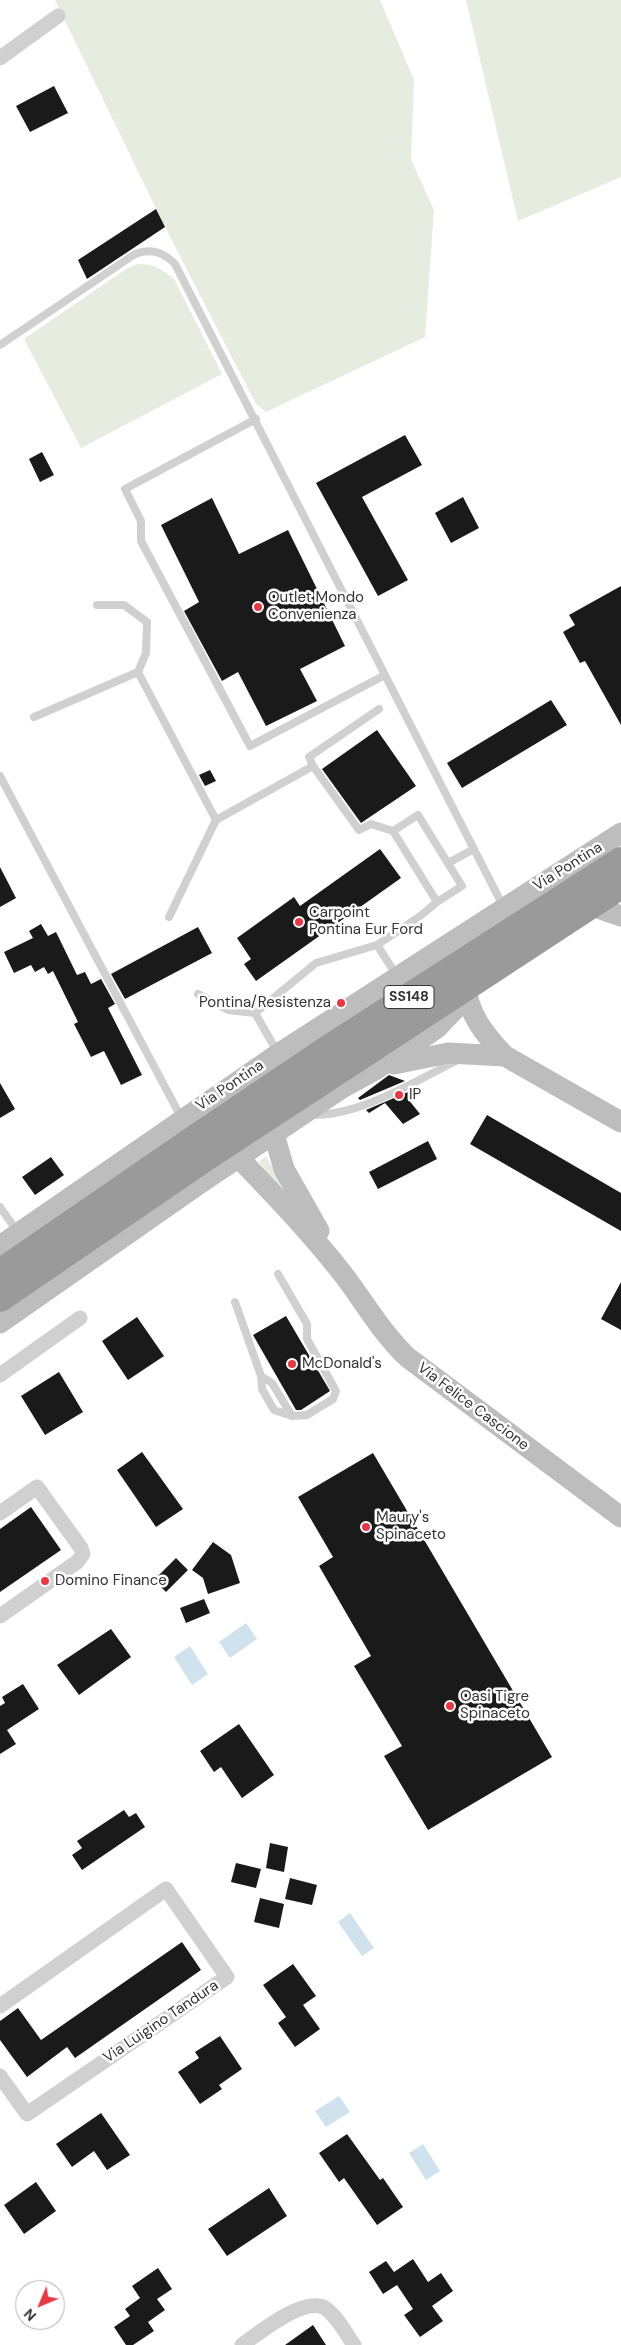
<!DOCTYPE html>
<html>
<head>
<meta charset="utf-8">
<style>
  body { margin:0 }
  #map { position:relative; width:621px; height:2345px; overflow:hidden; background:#fff; font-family:"DM Sans",sans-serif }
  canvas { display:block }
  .north { position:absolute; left:15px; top:2280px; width:50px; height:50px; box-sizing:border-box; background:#fff; border:1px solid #adadad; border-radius:50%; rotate:225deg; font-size:14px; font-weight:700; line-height:20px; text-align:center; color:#333 }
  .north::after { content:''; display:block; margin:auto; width:18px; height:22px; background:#e63946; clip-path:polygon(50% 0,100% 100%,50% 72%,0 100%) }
</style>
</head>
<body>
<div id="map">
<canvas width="621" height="2345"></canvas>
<div class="north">N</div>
</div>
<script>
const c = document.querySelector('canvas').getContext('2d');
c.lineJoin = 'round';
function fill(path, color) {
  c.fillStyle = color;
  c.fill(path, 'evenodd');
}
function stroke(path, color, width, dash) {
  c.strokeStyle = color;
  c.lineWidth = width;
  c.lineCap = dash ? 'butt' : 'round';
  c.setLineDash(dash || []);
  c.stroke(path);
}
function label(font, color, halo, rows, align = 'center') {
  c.font = font + ' "DM Sans",sans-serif';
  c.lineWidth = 5;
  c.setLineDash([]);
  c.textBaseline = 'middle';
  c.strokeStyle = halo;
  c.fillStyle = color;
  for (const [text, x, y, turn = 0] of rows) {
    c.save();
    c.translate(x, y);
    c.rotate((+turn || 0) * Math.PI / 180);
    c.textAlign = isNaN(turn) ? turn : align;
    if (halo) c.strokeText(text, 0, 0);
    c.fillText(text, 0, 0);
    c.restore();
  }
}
fill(new Path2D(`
  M55 0H380L414 80 411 160 434 210 425 337 266 412 256 404 165 227Z
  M466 0H621V177L518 221Z
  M137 264C153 264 161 268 174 279L222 374 81 448 24 339 126 269Z
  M266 1156 289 1196 265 1171 259 1162Z`), '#e6ecdf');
fill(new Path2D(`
  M246 1623 257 1639 230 1658 219 1642Z
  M190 1646 208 1674 192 1685 174 1657Z
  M350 1913 374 1948 362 1956 338 1922Z
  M339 2096 350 2112 326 2127 315 2111Z
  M423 2144 440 2171 426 2180 409 2153Z`), '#cfe2ee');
fill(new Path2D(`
  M54 86 68 113 30 132 16 106Z
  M156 209 165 227 87 279 78 260Z
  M405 435 422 465 362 497 408 580 378 596 316 483Z
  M42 452 54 475 40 482 29 459Z
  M463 497 479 528 451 543 435 513Z
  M212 498 239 554 288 530 345 646 300 669 317 701 266 726 238 672 222 681 184 611 199 602 161 525Z
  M621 586V725L585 661 580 663 563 632 575 625 569 615Z
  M551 700 567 725 462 788 447 763Z
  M377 730 416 786 361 823 322 769Z
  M210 770 216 781 205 786 199 775Z
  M380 849 401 878 256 981 244 964 251 959 237 938 294 897 300 906Z
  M0 867 16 898 0 907Z
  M41 924 48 936 56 932 77 975 85 972 91 984 101 979 115 1004 108 1008 142 1075 121 1085 104 1051 91 1057 74 1024 78 1022 53 971 48 974 44 967 35 972 31 965 14 973 4 952 33 938 29 931Z
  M198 927 212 953 125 999 111 974Z
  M389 1075 405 1081 360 1100 358 1098Z
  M0 1083 15 1109 0 1118Z
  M415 1089 417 1093 408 1099 420 1114 403 1124 385 1103 369 1113 366 1110Z
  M487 1115 621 1193V1231L470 1144Z
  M428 1141 437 1159 378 1189 369 1172Z
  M51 1157 64 1175 35 1195 22 1177Z
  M621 1282V1330L601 1319Z
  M286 1316 330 1391 301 1410H296L253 1335Z
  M137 1317 164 1356 128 1380 102 1341Z
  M59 1372 83 1412 45 1435 21 1396Z
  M142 1452 183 1509 156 1527 117 1470Z
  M373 1453 552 1757 428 1830 384 1756 402 1746 354 1666 371 1656 319 1566 333 1557 298 1497Z
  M31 1507 61 1550 0 1592V1529Z
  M213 1542 231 1555 240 1583 208 1594 203 1578 192 1570Z
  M176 1558 188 1570 166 1592 154 1580Z
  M204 1599 210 1613 186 1623 180 1608Z
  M111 1629 131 1657 79 1695 57 1665Z
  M23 1684 39 1709 7 1730 16 1744 0 1754V1706L5 1703 2 1697Z
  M239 1724 274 1775 242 1798 221 1767 214 1772 200 1751Z
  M124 1810 129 1817 136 1813 145 1827 82 1870 72 1855 82 1848 77 1841Z
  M270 1843 288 1847 284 1872 266 1868Z
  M236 1863 261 1869 256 1888 231 1882Z
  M290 1878 317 1885 312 1905 285 1899Z
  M260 1898 284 1904 279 1928 254 1922Z
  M182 1942 201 1970 75 2058 67 2047 27 2077 0 2040V2021L18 2008 41 2040Z
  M293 1964 316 1996 303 2005 320 2029 295 2047 278 2023 286 2017 263 1985Z
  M220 2036 242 2069 219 2085 222 2089 200 2104 178 2072 199 2058 195 2052Z
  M101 2113 130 2155 107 2170 94 2151 72 2167 56 2144Z
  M347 2134 380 2180 383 2178 403 2207 377 2225 344 2178 339 2182 319 2153Z
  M36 2182 56 2211 24 2234 4 2205Z
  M269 2188 287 2216 227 2256 208 2229Z
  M413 2259 428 2282 441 2273 453 2291 432 2306 443 2321 420 2337 404 2315 413 2309 397 2285 383 2294 369 2272 386 2261 394 2272Z
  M158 2268 172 2289 157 2299 165 2310 148 2322 154 2331 133 2345H126L114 2327 130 2316 125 2309 140 2298 132 2286Z
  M313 2325 326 2345H285Z`), '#1a1a1a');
stroke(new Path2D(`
  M0 345 135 254C151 248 163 252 175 264L503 906
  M256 419 125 489 141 521V541L250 746 385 675
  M97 605H124L147 622 146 653 138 672
  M34 717 138 672 216 820
  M313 766 309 757 379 709
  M0 776 182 1119
  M393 831 418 815 462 886 437 902
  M448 863 474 849
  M169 917 216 820 313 766 359 830 371 824 393 831 437 902 419 917 377 945
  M198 994 228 1010 255 1013
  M278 1053 255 1013 316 963 377 945 397 976
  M311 1115C361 1116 415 1081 458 1060
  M0 1207 17 1231
  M235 1302 261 1376 262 1389 274 1410 292 1416 307 1415 333 1399 336 1391 307 1339V1324L278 1274
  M261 1376 272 1383 292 1416`), '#d0d0d0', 8);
stroke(new Path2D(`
  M0 58 58 16
  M0 1375 80 1318
  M0 1513 37 1487 81 1548 83 1554 77 1562 0 1616
  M0 2006 166 1889 227 1977 27 2114 0 2076
  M242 2345C259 2333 304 2296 325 2308 337 2316 346 2334 354 2345`), '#d0d0d0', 15);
stroke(new Path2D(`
  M581 902 621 916
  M465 983C468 1014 484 1034 505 1056
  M394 1064 448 1053 505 1056 621 1122
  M274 1134 284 1169 319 1231
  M239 1158C276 1197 314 1236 346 1278 366 1305 383 1334 407 1357L621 1517
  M0 1246 278 1054 621 833
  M0 1323 202 1182 342 1088 375 1070 437 1028 458 1006 466 987`), '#bdbdbd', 21);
stroke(new Path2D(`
  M0 1273 199 1136
  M0 1298 209 1155`), '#9a9a9a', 28);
stroke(new Path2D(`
  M199 1136 322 1053 621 861
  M209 1155 621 885`), '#9a9a9a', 28);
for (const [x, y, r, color] of [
  [258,607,5,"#e63946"],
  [299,922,5,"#e63946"],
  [341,1003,5,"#e63946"],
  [399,1095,5,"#e63946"],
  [292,1364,5,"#e63946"],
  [366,1527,5,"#e63946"],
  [45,1581,5,"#e63946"],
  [450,1706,5,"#e63946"]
]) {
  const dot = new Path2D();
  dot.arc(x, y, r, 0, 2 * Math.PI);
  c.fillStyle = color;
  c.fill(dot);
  stroke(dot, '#fff', 2);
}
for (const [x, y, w] of [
  [409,997,50]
]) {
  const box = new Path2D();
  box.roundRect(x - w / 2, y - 11.5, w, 23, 4);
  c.fillStyle = '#fff';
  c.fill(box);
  stroke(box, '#333', 1);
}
label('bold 14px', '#333', null, [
  ["SS148",409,997]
]);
label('15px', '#333', '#fff', [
  ["Outlet Mondo",268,598],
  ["Convenienza",268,615],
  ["Carpoint",309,913],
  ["Pontina Eur Ford",309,930],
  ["Pontina/Resistenza",331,1003,"right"],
  ["IP",409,1095],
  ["McDonald's",302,1364],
  ["Maury's",376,1518],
  ["Spinaceto",376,1535],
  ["Domino Finance",55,1581],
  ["Oasi Tigre",460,1697],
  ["Spinaceto",460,1714]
], 'left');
label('15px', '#333', '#fff', [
  ["Via Pontina",568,867,-32],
  ["Via Pontina",230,1086,-34],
  ["Via Felice Cascione",473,1407,37],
  ["Via Luigino Tandura",161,2022,-34]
]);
</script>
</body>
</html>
